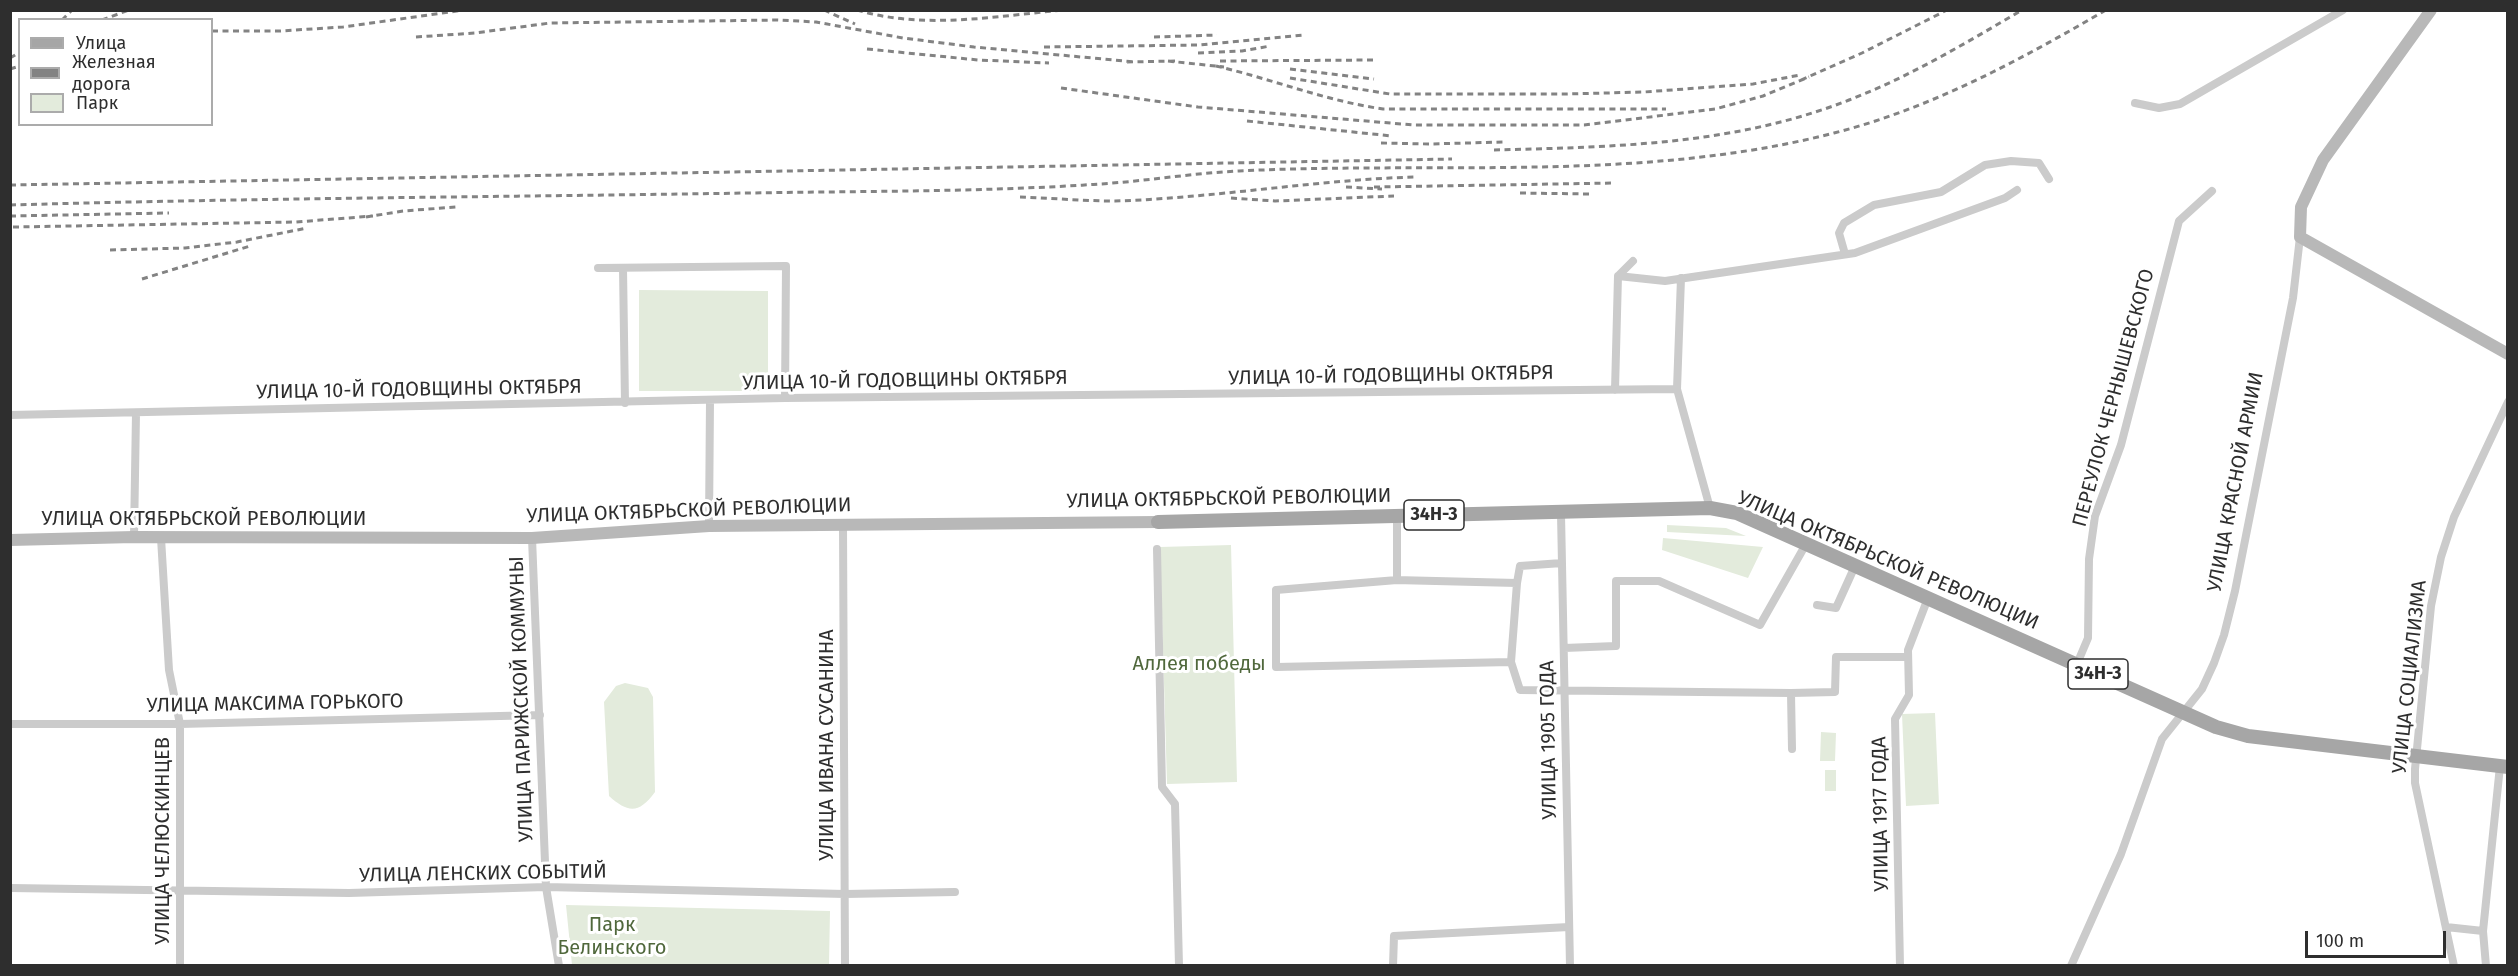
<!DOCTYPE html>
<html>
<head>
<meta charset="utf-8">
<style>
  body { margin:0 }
  #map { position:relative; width:2518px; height:976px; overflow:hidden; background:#fff; font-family:"Fira Sans",sans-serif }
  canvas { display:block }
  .frame { position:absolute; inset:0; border:12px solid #2e2e2e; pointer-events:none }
  .legend { position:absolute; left:18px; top:18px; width:195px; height:108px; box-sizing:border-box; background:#fff; border:2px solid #ababab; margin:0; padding:8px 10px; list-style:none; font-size:18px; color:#2e2e2e }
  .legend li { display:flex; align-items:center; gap:12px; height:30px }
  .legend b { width:30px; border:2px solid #ababab }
  .scale { position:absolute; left:2305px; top:931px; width:141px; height:27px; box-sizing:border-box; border:3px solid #2e2e2e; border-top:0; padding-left:8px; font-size:18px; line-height:21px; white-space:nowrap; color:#2e2e2e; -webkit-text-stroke:4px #fff; paint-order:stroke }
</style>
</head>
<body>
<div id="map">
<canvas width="2518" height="976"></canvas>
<div class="frame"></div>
<ul class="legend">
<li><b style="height:8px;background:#a6a6a6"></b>Улица</li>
<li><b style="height:8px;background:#838383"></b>Железная дорога</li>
<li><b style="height:16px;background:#e3ebdc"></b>Парк</li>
</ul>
<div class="scale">100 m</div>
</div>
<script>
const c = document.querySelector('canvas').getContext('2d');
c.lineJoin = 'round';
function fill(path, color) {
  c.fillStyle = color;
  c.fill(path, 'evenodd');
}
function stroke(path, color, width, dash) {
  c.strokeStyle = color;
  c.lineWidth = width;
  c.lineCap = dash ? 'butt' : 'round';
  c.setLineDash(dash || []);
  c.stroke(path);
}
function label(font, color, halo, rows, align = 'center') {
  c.font = font + ' "Fira Sans",sans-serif';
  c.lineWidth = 6;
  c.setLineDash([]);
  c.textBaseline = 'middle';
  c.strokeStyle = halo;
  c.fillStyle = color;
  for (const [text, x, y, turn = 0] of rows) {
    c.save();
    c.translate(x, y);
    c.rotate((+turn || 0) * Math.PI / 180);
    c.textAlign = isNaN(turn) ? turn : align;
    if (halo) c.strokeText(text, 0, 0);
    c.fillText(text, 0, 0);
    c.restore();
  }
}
fill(new Path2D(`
  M639 290 768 291V391H639Z
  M1667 525 1726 528 1746 536 1667 532Z
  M1663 538 1763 547 1748 578 1662 550Z
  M1231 545 1237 782 1167 784 1160 547Z
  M625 683 648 688 653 697 655 792C639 814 628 813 609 796L604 702 616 686Z
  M1935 713 1939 804 1906 806 1902 714Z
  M1821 732 1836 733 1835 761H1820Z
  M1825 770H1836V791H1825Z
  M566 905 830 911 829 965H572Z`), '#e3ebdc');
stroke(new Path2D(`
  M2135 103 2159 108 2180 104 2343 10
  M1845 254 1839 233 1844 223 1874 205 1941 192 1985 165 2011 161 2039 163 2049 179
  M598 268 786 266 785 398
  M623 268 625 403
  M1618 276 1665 281 1855 253 2005 198 2017 190
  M1681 278 1677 389 1710 508
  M1615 390 1618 276 1633 261
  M10 415 785 398 1677 389
  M1561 514 1570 966
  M1397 516V580L1276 590V667L1511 662 1520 690 1791 693 1835 692 1836 657H1908
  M843 524 845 966
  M709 526 710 400
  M134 537 136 413
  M161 538 169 670 180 724V966
  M532 538 546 887 559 966
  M1157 549 1162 787 1175 804 1179 966
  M1395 580 1517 583 1520 566 1562 563
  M1817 605 1836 608 1855 566
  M1564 648 1616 646V581H1659L1760 625 1806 544
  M1511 662 1517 583
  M2077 664 2088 638 2089 559 2095 516 2121 445 2179 221 2212 191
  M1791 693 1792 749
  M10 724H180L540 715
  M10 888 349 893 546 887 845 894 955 892
  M2446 927 2483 931
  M1393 966 1394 936 1569 927
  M1900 966 1895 719 1909 695 1908 650 1928 598
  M2071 966 2121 854 2162 739 2202 689 2214 663 2224 635 2235 591 2293 298 2300 237
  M2454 966 2415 783V769L2431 606 2441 557 2454 517 2508 402
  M2486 966 2483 931 2500 766`), '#cbcbcb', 8);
stroke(new Path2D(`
  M2431 10 2323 160 2301 207 2300 237 2508 354
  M10 540 134 537 532 538 709 526 1158 522`), '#b8b8b8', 12);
stroke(new Path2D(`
  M1158 522 1710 508 1737 513 2216 727 2248 736 2508 767`), '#a6a6a6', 14);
stroke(new Path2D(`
  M824 10 855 24
  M857 10C924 30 996 16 1064 10
  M62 20 72 10
  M102 20 129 10
  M212 31H280L343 27 464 10
  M416 37 475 33 550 23 778 20 816 22 903 38 974 47 1135 62
  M1154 37 1217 35
  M1044 47 1199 45 1304 35
  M867 49 978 60 1049 63
  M1198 53 1242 51 1270 46
  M10 58 20 52
  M1168 61 1224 67
  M1220 61 1373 60
  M1127 62 1175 61
  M1216 66C1272 79 1326 101 1383 109H1666
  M10 69 20 66
  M1290 69 1374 79
  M1290 78 1390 94H1567L1644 92 1753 84 1800 75
  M1801 80 1862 53 1947 10
  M1061 88 1198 107 1414 125H1584L1715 109 1763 96 1809 77
  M1247 121 1392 136
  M1381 143 1429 144 1505 142
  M1494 150C1614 147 1735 145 1849 100 1909 77 1966 43 2022 10
  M10 185 1452 159
  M1346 187 1382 189
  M1374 187 1615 183
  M1520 193 1590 194
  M1020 197C1051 198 1083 201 1115 201 1215 198 1314 180 1414 177
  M1231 198 1275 201 1394 196
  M10 205C256 198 502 197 748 193 865 191 983 192 1100 184 1147 181 1193 173 1239 171 1437 161 1640 183 1834 133 1932 108 2020 60 2106 10
  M10 216 169 213
  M366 217 403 211 456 207
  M13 227 296 222 373 216
  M110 250 185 248 237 242 307 228
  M142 279 250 246`), '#838383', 3, [6, 4.5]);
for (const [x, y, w] of [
  [1434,515,60],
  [2098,674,60]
]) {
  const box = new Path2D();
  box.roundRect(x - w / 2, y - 15, w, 30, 4.5);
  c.fillStyle = '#fff';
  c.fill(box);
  stroke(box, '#2e2e2e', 1.5);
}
label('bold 18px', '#2e2e2e', null, [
  ["34Н-3",1434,515],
  ["34Н-3",2098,674]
]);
label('20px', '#2e2e2e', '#fff', [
  ["УЛИЦА 10-Й ГОДОВЩИНЫ ОКТЯБРЯ",1391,376,-1],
  ["УЛИЦА 10-Й ГОДОВЩИНЫ ОКТЯБРЯ",905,381,-1],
  ["УЛИЦА 10-Й ГОДОВЩИНЫ ОКТЯБРЯ",419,390,-1],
  ["ПЕРЕУЛОК ЧЕРНЫШЕВСКОГО",2114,398,-75],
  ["УЛИЦА КРАСНОЙ АРМИИ",2236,482,-79],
  ["УЛИЦА ОКТЯБРЬСКОЙ РЕВОЛЮЦИИ",1229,499,-1],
  ["УЛИЦА ОКТЯБРЬСКОЙ РЕВОЛЮЦИИ",689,511,-2],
  ["УЛИЦА ОКТЯБРЬСКОЙ РЕВОЛЮЦИИ",204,519],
  ["УЛИЦА ОКТЯБРЬСКОЙ РЕВОЛЮЦИИ",1888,561,23],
  ["УЛИЦА СОЦИАЛИЗМА",2410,677,-84],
  ["УЛИЦА ПАРИЖСКОЙ КОММУНЫ",522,699,-92],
  ["УЛИЦА МАКСИМА ГОРЬКОГО",275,704,-1],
  ["УЛИЦА 1905 ГОДА",1549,740,-91],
  ["УЛИЦА ИВАНА СУСАНИНА",827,745,-90],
  ["УЛИЦА 1917 ГОДА",1881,814,-91],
  ["УЛИЦА ЧЕЛЮСКИНЦЕВ",163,841,-90],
  ["УЛИЦА ЛЕНСКИХ СОБЫТИЙ",483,874,-1]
]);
label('20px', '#50683c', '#fff', [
  ["Аллея победы",1199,664],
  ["Парк",612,925],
  ["Белинского",612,948]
]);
</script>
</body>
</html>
